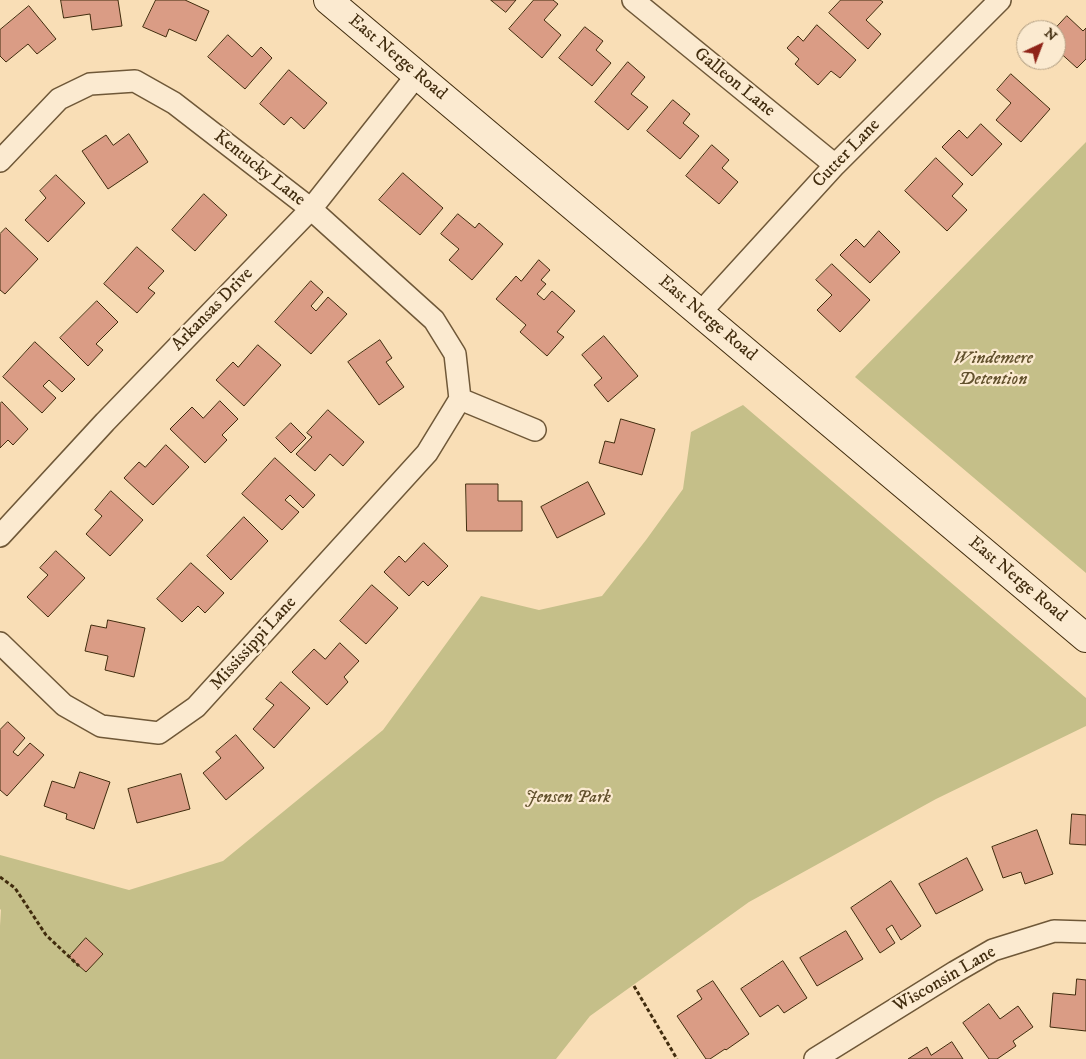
<!DOCTYPE html>
<html>
<head>
<meta charset="utf-8">
<style>
  body { margin:0 }
  #map { position:relative; width:1086px; height:1059px; overflow:hidden; background:#f9deb6; font-family:"IM FELL DW Pica",serif }
  canvas { display:block }
  .north { position:absolute; left:1016px; top:20px; width:50px; height:50px; box-sizing:border-box; background:#fbead0; border:1px solid #b19e82; border-radius:50%; rotate:43deg; font-size:14px; font-weight:700; line-height:20px; text-align:center; color:#412c0e }
  .north::after { content:''; display:block; margin:auto; width:18px; height:22px; background:#8f2418; clip-path:polygon(50% 0,100% 100%,50% 72%,0 100%) }
</style>
</head>
<body>
<div id="map">
<canvas width="1086" height="1059"></canvas>
<div class="north">N</div>
</div>
<script>
const c = document.querySelector('canvas').getContext('2d');
c.lineJoin = 'round';
function fill(path, color) {
  c.fillStyle = color;
  c.fill(path, 'evenodd');
}
function stroke(path, color, width, dash) {
  c.strokeStyle = color;
  c.lineWidth = width;
  c.lineCap = dash ? 'butt' : 'round';
  c.setLineDash(dash || []);
  c.stroke(path);
}
function label(font, color, halo, rows, align = 'center') {
  c.font = font + ' "IM FELL DW Pica",serif';
  c.lineWidth = 4.5;
  c.setLineDash([]);
  c.textBaseline = 'middle';
  c.strokeStyle = halo;
  c.fillStyle = color;
  for (const [text, x, y, turn = 0] of rows) {
    c.save();
    c.translate(x, y);
    c.rotate((+turn || 0) * Math.PI / 180);
    c.textAlign = isNaN(turn) ? turn : align;
    if (halo) c.strokeText(text, 0, 0);
    c.fillText(text, 0, 0);
    c.restore();
  }
}
fill(new Path2D(`
  M1086 142V573L855 377Z
  M743 405 1086 698V726L936 799 749 902 590 1016 556 1059H0V926L1 910 0 909V855L129 890 223 861 383 730 481 596 539 610 602 596 646 540 683 489 691 432Z`), '#c5bf89');
const building = new Path2D(`
  M61 0H118L122 26 92 30 90 14 64 18Z
  M156 0H185L209 11 196 41 169 29 166 37 143 27Z
  M491 0H516L506 12Z
  M534 0H553L558 4 544 20 561 35 542 58 509 29Z
  M841 0H880L883 2 866 20 881 34 868 49 829 13Z
  M29 6 56 39 37 54 28 44 6 62 0 56V30Z
  M1067 16 1083 31 1086 28V59L1077 68 1056 49V30H1054Z
  M817 25 856 60 840 78 831 71 818 85 795 64 799 59 787 48 798 36 803 41Z
  M585 27 603 41 596 50 611 63 592 86 559 58Z
  M228 35 252 57 261 47 272 58 245 89 208 57Z
  M628 62 645 77 631 94 648 107 628 130 595 102Z
  M289 70 327 103 304 129 291 117 284 125 260 104Z
  M1011 74 1050 109 1021 142 996 120 1011 103 997 90Z
  M673 100 690 114 683 123 699 136 680 159 647 131Z
  M981 124 1002 144 972 176 942 147 959 130 967 138Z
  M129 134 148 162 108 189 82 151 106 135 113 145Z
  M712 145 729 160 722 168 738 182 719 204 686 176Z
  M936 158 963 184 952 196 967 210 947 231 905 191Z
  M403 173 443 208 420 235 379 200Z
  M56 175 85 203 48 242 25 220 46 198 40 191Z
  M204 194 227 215 195 251 172 230Z
  M458 214 475 228 479 223 503 244 472 280 449 260 459 249 441 234Z
  M6 228 38 259 5 294 0 290V234Z
  M879 231 900 252 870 283 840 255 856 239 864 247Z
  M137 247 164 271 148 288 155 293 137 313 104 284Z
  M539 260 550 270 541 280 546 284 537 294 544 300 552 291 575 311 557 332 564 337 547 356 520 332 526 325 496 299 516 276 521 281Z
  M832 264 870 300 840 332 817 310 832 295 816 280Z
  M311 281 323 292 311 306 316 311 328 297 347 314 311 354 275 322Z
  M97 301 118 322 96 344 103 350 88 366 60 338Z
  M604 336 638 376 608 402 594 385 602 378 582 355Z
  M380 340 392 358 386 362 404 387 379 405 348 362Z
  M35 342 75 379 62 392 49 380 43 386 56 398 42 413 3 377Z
  M258 345 281 365 244 406 216 380 233 362 238 367Z
  M220 401 238 419 222 435 227 440 205 463 170 429 192 407 203 418Z
  M2 402 28 429 13 445 8 440 0 448V404Z
  M328 410 364 442 343 466 330 454 315 471 296 454 312 437 307 433Z
  M621 419 655 429 642 475 599 463 605 441 614 443Z
  M291 423 306 438 291 453 276 438Z
  M166 445 189 467 153 505 124 478 139 462 145 467Z
  M275 458 315 495 303 508 290 495 285 500 299 512 282 530 242 494Z
  M588 482 605 514 557 538 541 507Z
  M466 484H498V501H522V531H467Z
  M111 491 143 520 110 556 86 534 102 516 95 510Z
  M244 517 268 541 231 580 207 556Z
  M424 543 448 566 428 586 423 581 409 596 384 572 399 556 405 562Z
  M56 551 85 578 48 617 27 597 48 575 40 568Z
  M191 563 224 593 205 613 198 606 182 622 157 599Z
  M372 585 398 608 366 644 340 621Z
  M108 620 145 628 134 677 105 670 108 656 85 651 91 625 106 628Z
  M340 643 359 661 344 677 348 682 327 705 292 672 314 649 325 659Z
  M281 682 310 708 274 748 253 729 274 705 266 699Z
  M8 722 25 738 13 752 18 756 30 743 44 755 7 796 0 790V730Z
  M236 735 264 768 226 800 203 773 221 758 216 752Z
  M80 772 110 782 94 829 66 819 67 814 44 806 52 781 74 788Z
  M181 774 190 809 137 823 128 789Z
  M1072 814 1086 815V845L1070 844Z
  M1037 830 1053 874 1025 884 1021 872 1003 878 992 847Z
  M967 858 983 890 936 914 919 884Z
  M891 881 921 926 901 940 892 925 886 929 895 943 880 953 851 908Z
  M846 931 863 959 817 986 800 958Z
  M86 938 103 954 86 972 69 957Z
  M783 961 807 998 784 1013 778 1005 760 1017 741 989Z
  M1077 979 1086 980V1031L1050 1027 1053 993 1075 995Z
  M713 981 749 1034 726 1050 725 1049 710 1059H706L677 1016 702 999 697 991Z
  M989 1004 1000 1019 1018 1006 1033 1027 1013 1041 1016 1046 997 1059H989L963 1023Z
  M952 1042 963 1059H908L927 1047 931 1055Z`);
fill(building, '#da9c85');
stroke(building, '#412c0e', 1);
const street = new Path2D(`
  M633 0 835 165
  M0 161 59 99 90 84 135 81 174 103 311 209 434 320 455 354 460 399
  M700 313 835 165 1000 0
  M460 399 535 430
  M0 536 105 422 311 209 417 75
  M0 643 64 705 101 726 159 733 196 707 427 453 460 399
  M815 1059 955 972 993 950 1054 931 1086 932`);
const secondary = new Path2D(`
  M328 0 1086 638`);
stroke(street, '#6f5838', 24);
stroke(secondary, '#412c0e', 30);
stroke(new Path2D(`
  M0 877 15 888 46 935 79 966
  M634 986 677 1059`), '#412c0e', 3, [4, 2.5]);
stroke(street, '#fbead0', 21);
stroke(secondary, '#fbead0', 28);
label('18px', '#412c0e', '#fbead0', [
  ["East Nerge Road",397,58,40],
  ["Galleon Lane",734,83,39],
  ["Cutter Lane",847,154,-46],
  ["Kentucky Lane",259,169,38],
  ["Arkansas Drive",213,310,-46],
  ["East Nerge Road",707,319,40],
  ["East Nerge Road",1017,580,40],
  ["Mississippi Lane",254,644,-48],
  ["Wisconsin Lane",945,980,-30]
]);
label('italic 18px', '#62512d', '#fbead0', [
  ["Windemere",993,359],
  ["Detention",993,380],
  ["Jensen Park",568,798]
]);
</script>
</body>
</html>
